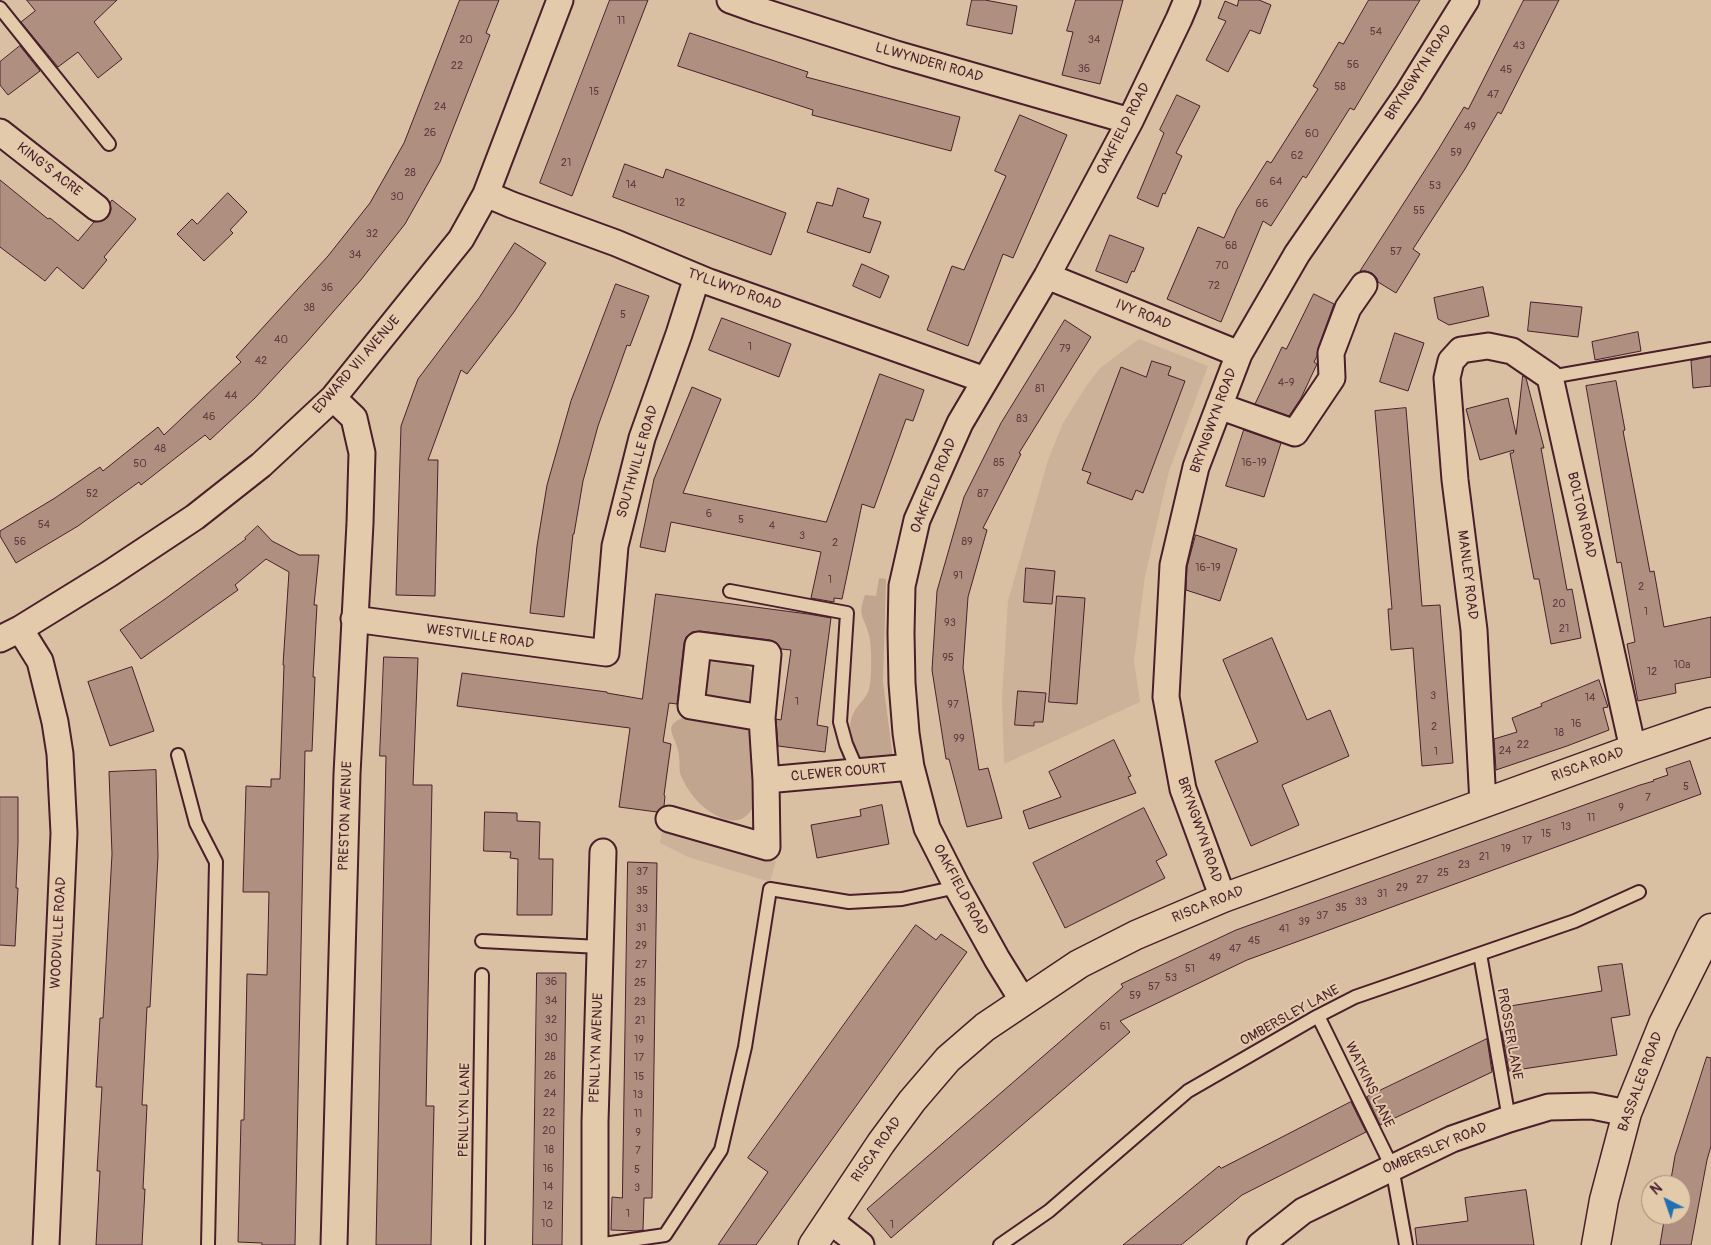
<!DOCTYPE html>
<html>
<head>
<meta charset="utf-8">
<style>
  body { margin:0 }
  #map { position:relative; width:1711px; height:1245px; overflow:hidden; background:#d9c0a3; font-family:Pangolin,sans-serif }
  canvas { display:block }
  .north { position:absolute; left:1641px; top:1175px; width:50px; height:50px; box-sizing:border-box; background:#e2caab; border:1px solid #a58678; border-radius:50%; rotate:319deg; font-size:14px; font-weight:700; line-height:20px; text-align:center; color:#4a1f2b }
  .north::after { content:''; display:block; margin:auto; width:18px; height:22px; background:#1f6fb2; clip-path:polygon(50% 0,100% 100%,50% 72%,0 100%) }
</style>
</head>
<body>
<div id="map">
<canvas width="1711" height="1245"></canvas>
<div class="north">N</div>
</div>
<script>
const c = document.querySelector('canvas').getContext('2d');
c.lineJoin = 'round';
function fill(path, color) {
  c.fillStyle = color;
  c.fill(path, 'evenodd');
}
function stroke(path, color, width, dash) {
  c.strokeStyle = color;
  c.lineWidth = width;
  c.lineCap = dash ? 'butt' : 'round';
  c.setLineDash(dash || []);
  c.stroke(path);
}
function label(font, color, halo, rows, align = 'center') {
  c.font = font + ' Pangolin,sans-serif';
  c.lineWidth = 4;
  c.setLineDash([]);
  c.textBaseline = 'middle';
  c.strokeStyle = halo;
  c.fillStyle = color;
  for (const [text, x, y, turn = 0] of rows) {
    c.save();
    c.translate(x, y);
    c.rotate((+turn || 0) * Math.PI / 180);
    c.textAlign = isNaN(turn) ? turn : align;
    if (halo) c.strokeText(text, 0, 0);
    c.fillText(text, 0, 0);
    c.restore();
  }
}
fill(new Path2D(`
  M1139 339 1208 366 1169 471 1145 576 1134 661 1140 702 1004 764 1002 698 1008 601 1048 460 1063 423 1085 388 1100 368Z
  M670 826 776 861 770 882 688 857 660 843 662 829Z`), '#ccb298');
fill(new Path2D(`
  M879 578 886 579 883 682 893 758 861 760C851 747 846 726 854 712 858 704 867 698 869 689 872 679 872 646 869 635 864 615 857 618 865 595L876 596Z
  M710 662C725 663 744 661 754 673L752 706 703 702 706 663Z
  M685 717 739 723 748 728C752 745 755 761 757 778 757 783 759 788 759 793 759 798 755 803 753 807 739 835 706 813 693 796 689 791 682 780 680 773 679 765 680 757 678 750 674 734 662 725 685 717Z`), '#c1a58f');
const building = new Path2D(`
  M27 0H117L94 22 122 59 98 78 78 52 58 67 21 22 35 11Z
  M460 0H499L486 33 490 35 440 162 405 224 360 281 306 343 255 398 210 440 205 435 141 485 139 482 78 526 16 563 0 536V531L55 498 100 467 103 471 158 427 164 435 241 362 236 357 328 256 370 203 404 143Z
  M610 0H648L572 196 540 183Z
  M972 0H985L1017 6 1012 34 967 25Z
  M1076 0H1123L1100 84 1062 75 1073 32 1067 31Z
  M1239 0H1259L1271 5 1260 34 1250 30 1228 72 1206 60 1226 21 1218 18 1225 1 1237 6Z
  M1369 0H1420L1354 110 1350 108 1306 178 1303 176 1271 226 1263 221 1221 322 1167 299 1198 227 1224 238 1237 209 1267 161 1271 163 1318 89 1313 86 1339 42 1343 44Z
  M1524 0H1559L1501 114 1498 112 1465 169 1413 249 1420 254 1396 293 1378 282 1377 278 1372 273 1366 271H1360L1438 150 1464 107 1468 109Z
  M690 33 808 72 806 77 960 117 951 151 812 115 813 110 678 66Z
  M20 46 40 71 8 95 0 85V62Z
  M1177 95 1200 106 1176 153 1182 156 1165 194 1163 193 1158 207 1137 198 1164 133 1160 130Z
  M1020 115 1067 135 1013 258 1003 254 968 346 927 330 952 266 964 270 1006 176 995 171Z
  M625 164 663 178 666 169 786 213 771 255 613 197Z
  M0 180 48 219 50 218 78 241 94 222 102 221 108 217 111 210 110 203 112 200 136 219 104 257 107 260 83 289 57 267 45 281 0 247Z
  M838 188 869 199 863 217 881 222 870 253 807 232 817 202 832 206Z
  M228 193 247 212 230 230 233 233 204 261 177 234 192 219 197 224Z
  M1110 235 1144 248 1134 272 1132 271 1127 283 1096 271Z
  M515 243 546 263 514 312 467 374 461 370 428 460H438L435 596 396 595 401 426 418 379 479 298Z
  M862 264 889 276 880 298 853 286Z
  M616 284 649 296 630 346 627 345 598 426 583 481 574 534H573L564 617 530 613 537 546 547 485 571 401Z
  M1483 287 1489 316 1449 325 1438 319 1434 298Z
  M1314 294 1334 304 1318 348 1317 356 1314 362 1317 364 1301 398 1289 416 1255 404 1282 347 1286 349Z
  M1531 302 1582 307 1578 337 1528 331Z
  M722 318 791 344 779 377 709 350Z
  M1065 320 1091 337 1019 453 1021 454 983 528 987 530 968 597 963 668 979 770 988 768 1002 818 967 827 949 759H946L932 670 937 591 964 497 1001 423Z
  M1638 332 1641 351 1595 360 1592 342Z
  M1395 333 1424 343 1408 391 1380 382Z
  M1711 357V386L1693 388 1691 361Z
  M1152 361 1171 367 1168 375 1185 381 1143 493 1136 490 1132 500 1087 483 1091 473 1082 470 1121 367 1146 377Z
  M880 374 924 390 913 421 906 419 874 508 862 504 842 599 834 598V602L811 598 821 552 671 522 665 552 640 547 654 479 692 387 721 399 683 493 826 522Z
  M1523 376 1526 378 1544 448H1541L1567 590 1572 589 1581 638 1551 644 1539 579H1534L1510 453H1513L1514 450 1480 460 1466 409 1508 398 1516 434Z
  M1616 381 1625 430 1623 431 1650 572 1654 571 1664 627 1711 617V677L1675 684 1676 693 1638 701 1627 644 1635 642 1621 562 1617 563 1586 386Z
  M1406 408 1422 606 1440 605 1453 763 1422 766 1413 648 1391 650 1388 609H1392L1375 411Z
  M1244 430 1281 443 1264 497 1226 486Z
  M258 526 272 541 299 555H319L314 605H317L313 677H315L312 751H305L295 1245H262V1243L238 1242 241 1120H244L247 974 267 975 269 892H243L246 786 271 787V779H280L284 665H283L289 572 266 559 235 585 238 590 141 659 120 630 165 599 246 539 245 538Z
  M1196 535 1237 549 1220 601 1186 590 1187 567Z
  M1026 568 1055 571 1052 604 1024 602Z
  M656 594 808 614 831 618 817 725 828 727 825 752 778 746 776 719 781 720 791 650 781 649 777 643 770 640 700 631 692 632 686 637 684 643 677 704 669 703 663 742 671 744 664 795 665 796 664 806 657 812 619 807 630 728 457 706 462 673 607 692V693L642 699Z
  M1057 596 1085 598 1077 704 1049 702Z
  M1272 638 1307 720 1330 710 1349 756 1282 785 1299 825 1251 846 1215 761 1258 742 1223 660Z
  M384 657 418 658 413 785H432L426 1106H434L431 1245H376L386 756H380Z
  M132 667 154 731 110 746 88 682Z
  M1599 680 1608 707 1603 708 1609 730 1567 746 1496 770 1494 739 1517 732 1512 718 1542 706 1541 704Z
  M1018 691 1046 693 1043 722H1034V726L1015 725Z
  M1114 740 1131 776 1128 777 1136 793 1029 829 1023 811 1061 797 1049 772Z
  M1690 761 1701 794 1247 960 1120 1021 1130 1032 891 1238 867 1209 1123 987 1121 984 1236 930 1640 785 1654 781 1653 780 1668 775 1666 769Z
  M156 770 158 856 150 1007H147L142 1105H147L143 1189H145L142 1245H96L100 1171H97L102 1087H96L100 1018H103L112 854 109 772Z
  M0 797H18V843L16 888H18L15 946 0 945Z
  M882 805 889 844 817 858 811 825 861 816 860 810Z
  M1144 808 1167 855 1156 861 1165 878 1065 928 1033 863Z
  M485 812 517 813V821L540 822 539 859H553L552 915H517L518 859 510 858 511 852 484 851Z
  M628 862 657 863 652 1198H644L643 1230 637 1231 611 1230 612 1197 622 1198Z
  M916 925 936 940 941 934 967 952 756 1245H718L768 1172 748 1158Z
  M1622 964 1630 1015 1611 1018 1617 1055 1509 1071 1502 1032 1507 1029 1504 1007 1602 991 1598 967Z
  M537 973H566L562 1245H533Z
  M1487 1039 1492 1072 1380 1125 1367 1097Z
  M1707 1057 1711 1058V1146L1707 1160 1691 1245H1660L1665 1215H1681V1185H1670L1675 1156Z
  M1351 1102 1366 1132 1242 1195 1181 1245H1123L1219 1166 1221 1168Z
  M1526 1190 1534 1245H1417L1415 1228 1468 1221 1465 1198Z`);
fill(building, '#af9080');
stroke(building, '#4a1f2b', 1);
const service = new Path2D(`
  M0 8 109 144
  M1550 377 1711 349
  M730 591 847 613 840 722 846 744 858 772
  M178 755 196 823 216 862 208 1245
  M482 941 600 947
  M1480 954 1509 1119
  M1318 1016 1392 1167 1406 1245
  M478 1245 482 975
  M597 1245 665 1235 721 1150 745 1047 770 889 849 902 902 899 957 887
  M1000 1245 1049 1211 1188 1091 1318 1016 1355 997 1575 921 1639 892`);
const minor = new Path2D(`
  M730 0 758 10 896 54 1130 121
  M0 132 97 208
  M486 194 512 205 616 243 709 282 985 380
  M1047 276 1239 354
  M333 398 354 418 362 453 360 523 347 774 334 1245
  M1219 406 1295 433 1332 378 1331 353 1348 308 1364 285
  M354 619 606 653 615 546 642 438 679 334 697 277
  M20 629 40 661 55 722 60 754 64 833 46 1245
  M0 639 20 629 109 574 195 517 261 465 333 398 461 239 486 194 560 0
  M762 718 691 706 698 645 768 654 762 718 766 780 911 767
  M1483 804 1474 630 1455 480 1447 378 1451 361 1461 350 1488 346 1512 351 1550 377 1633 749
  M669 819 767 847 766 780
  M1223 898 1183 789 1166 697 1173 565 1196 467 1239 354 1297 254 1408 93 1466 0
  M1023 1001 997 959 957 887 927 828 911 767 906 733 902 683 901 633 902 586 917 520 960 423 1047 276 1130 121 1179 19 1187 0
  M829 1220 861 1245
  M595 1245V1122L603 852
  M1260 1245 1303 1211 1452 1139 1509 1119 1549 1107 1592 1106 1627 1113`);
const tertiary = new Path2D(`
  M1596 1245 1604 1200 1627 1113 1663 1024 1711 928`);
const secondary = new Path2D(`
  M813 1245 881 1143 912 1101 948 1059 985 1027 1079 964 1136 935 1223 898 1633 749 1711 722`);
stroke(service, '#4a1f2b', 16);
stroke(minor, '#4a1f2b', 29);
stroke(tertiary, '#4a1f2b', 31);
stroke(secondary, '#4a1f2b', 31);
stroke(service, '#e2caab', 12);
stroke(minor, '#e2caab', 25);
stroke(tertiary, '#e2caab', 28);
stroke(secondary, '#e2caab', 28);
label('11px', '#633b40', null, [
  ["11",621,21],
  ["54",1376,32],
  ["20",466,40],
  ["34",1094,40],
  ["43",1519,46],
  ["56",1353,65],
  ["22",457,66],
  ["36",1084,69],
  ["45",1506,70],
  ["58",1340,87],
  ["15",594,92],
  ["47",1493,95],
  ["24",440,107],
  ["49",1470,127],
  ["26",430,133],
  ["60",1312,134],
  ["59",1456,153],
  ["62",1297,156],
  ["21",566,163],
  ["28",410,173],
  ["64",1276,182],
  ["14",631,185],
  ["53",1435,186],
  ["30",397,197],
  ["12",680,203],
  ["66",1262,204],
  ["55",1419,211],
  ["32",372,234],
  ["68",1231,246],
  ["57",1396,252],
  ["34",355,255],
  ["70",1222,266],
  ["72",1214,286],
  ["36",327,288],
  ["38",309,308],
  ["5",623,315],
  ["40",281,340],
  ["1",750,347],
  ["79",1065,349],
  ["42",261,361],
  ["4-9",1286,383],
  ["81",1040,389],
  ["44",231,396],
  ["46",209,417],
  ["83",1022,419],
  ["48",160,449],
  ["85",999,463],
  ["16-19",1254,463],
  ["50",140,464],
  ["52",92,494],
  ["87",983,494],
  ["6",709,514],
  ["5",741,520],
  ["54",44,525],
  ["4",772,526],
  ["3",802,536],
  ["56",20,542],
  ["89",967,542],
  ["2",835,543],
  ["16-19",1208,568],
  ["91",958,576],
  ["1",830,580],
  ["2",1641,587],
  ["20",1559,604],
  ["1",1646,612],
  ["93",950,623],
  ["21",1564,629],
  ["95",948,658],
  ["10a",1682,665],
  ["12",1652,672],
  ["3",1433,696],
  ["14",1590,698],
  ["1",797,702],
  ["97",953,705],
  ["16",1576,724],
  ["2",1434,727],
  ["18",1559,733],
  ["99",959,739],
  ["22",1523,745],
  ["24",1505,751],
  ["1",1436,752],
  ["5",1686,787],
  ["7",1648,798],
  ["9",1621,808],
  ["11",1591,818],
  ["13",1566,827],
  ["15",1546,834],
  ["17",1527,841],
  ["19",1506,849],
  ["21",1484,857],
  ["23",1464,865],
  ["37",642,872],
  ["25",1443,873],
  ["27",1422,880],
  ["29",1402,888],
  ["35",642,891],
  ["31",1382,894],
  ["33",1361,902],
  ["35",1341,908],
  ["33",642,909],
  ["37",1322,916],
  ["39",1304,922],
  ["31",641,928],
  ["41",1284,929],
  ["45",1254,941],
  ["29",641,946],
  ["47",1235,949],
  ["49",1215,958],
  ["27",641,965],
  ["51",1190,969],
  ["53",1171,978],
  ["36",551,982],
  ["25",640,983],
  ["57",1154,987],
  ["59",1135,996],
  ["34",551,1001],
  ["23",640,1002],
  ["32",551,1020],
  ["21",640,1021],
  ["61",1105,1027],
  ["30",551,1038],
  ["19",639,1040],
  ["28",550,1057],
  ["17",639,1058],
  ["26",550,1076],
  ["15",639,1077],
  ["24",550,1094],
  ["13",638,1095],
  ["22",549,1113],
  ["11",638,1114],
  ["20",549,1131],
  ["9",638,1133],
  ["18",549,1150],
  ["7",638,1151],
  ["16",548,1169],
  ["5",637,1170],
  ["14",548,1187],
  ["3",637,1188],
  ["12",548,1206],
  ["1",628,1214],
  ["10",547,1224],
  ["1",892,1225]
]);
label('14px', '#4a1f2b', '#e2caab', [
  ["LLWYNDERI ROAD",929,63,16],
  ["BRYNGWYN ROAD",1419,73,-57],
  ["OAKFIELD ROAD",1124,129,-63],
  ["KING'S ACRE",49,170,38],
  ["TYLLWYD ROAD",734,290,20],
  ["IVY ROAD",1143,315,22],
  ["EDWARD VII AVENUE",357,365,-49],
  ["BRYNGWYN ROAD",1214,421,-70],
  ["SOUTHVILLE ROAD",638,462,-74],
  ["OAKFIELD ROAD",934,486,-68],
  ["BOLTON ROAD",1581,515,77],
  ["MANLEY ROAD",1467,575,83],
  ["WESTVILLE ROAD",480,637,8],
  ["RISCA ROAD",1588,765,-20],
  ["CLEWER COURT",839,773,-5],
  ["PRESTON AVENUE",346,816,-88],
  ["BRYNGWYN ROAD",1199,830,71],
  ["OAKFIELD ROAD",960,890,62],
  ["RISCA ROAD",1208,905,-22],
  ["WOODVILLE ROAD",59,933,-87],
  ["OMBERSLEY LANE",1290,1016,-29],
  ["PROSSER LANE",1509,1034,80],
  ["PENLLYN AVENUE",597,1048,-88],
  ["BASSALEG ROAD",1641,1082,-70],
  ["WATKINS LANE",1369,1085,64],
  ["PENLLYN LANE",465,1110,-89],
  ["OMBERSLEY ROAD",1435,1149,-23],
  ["RISCA ROAD",877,1150,-55]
]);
</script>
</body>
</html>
